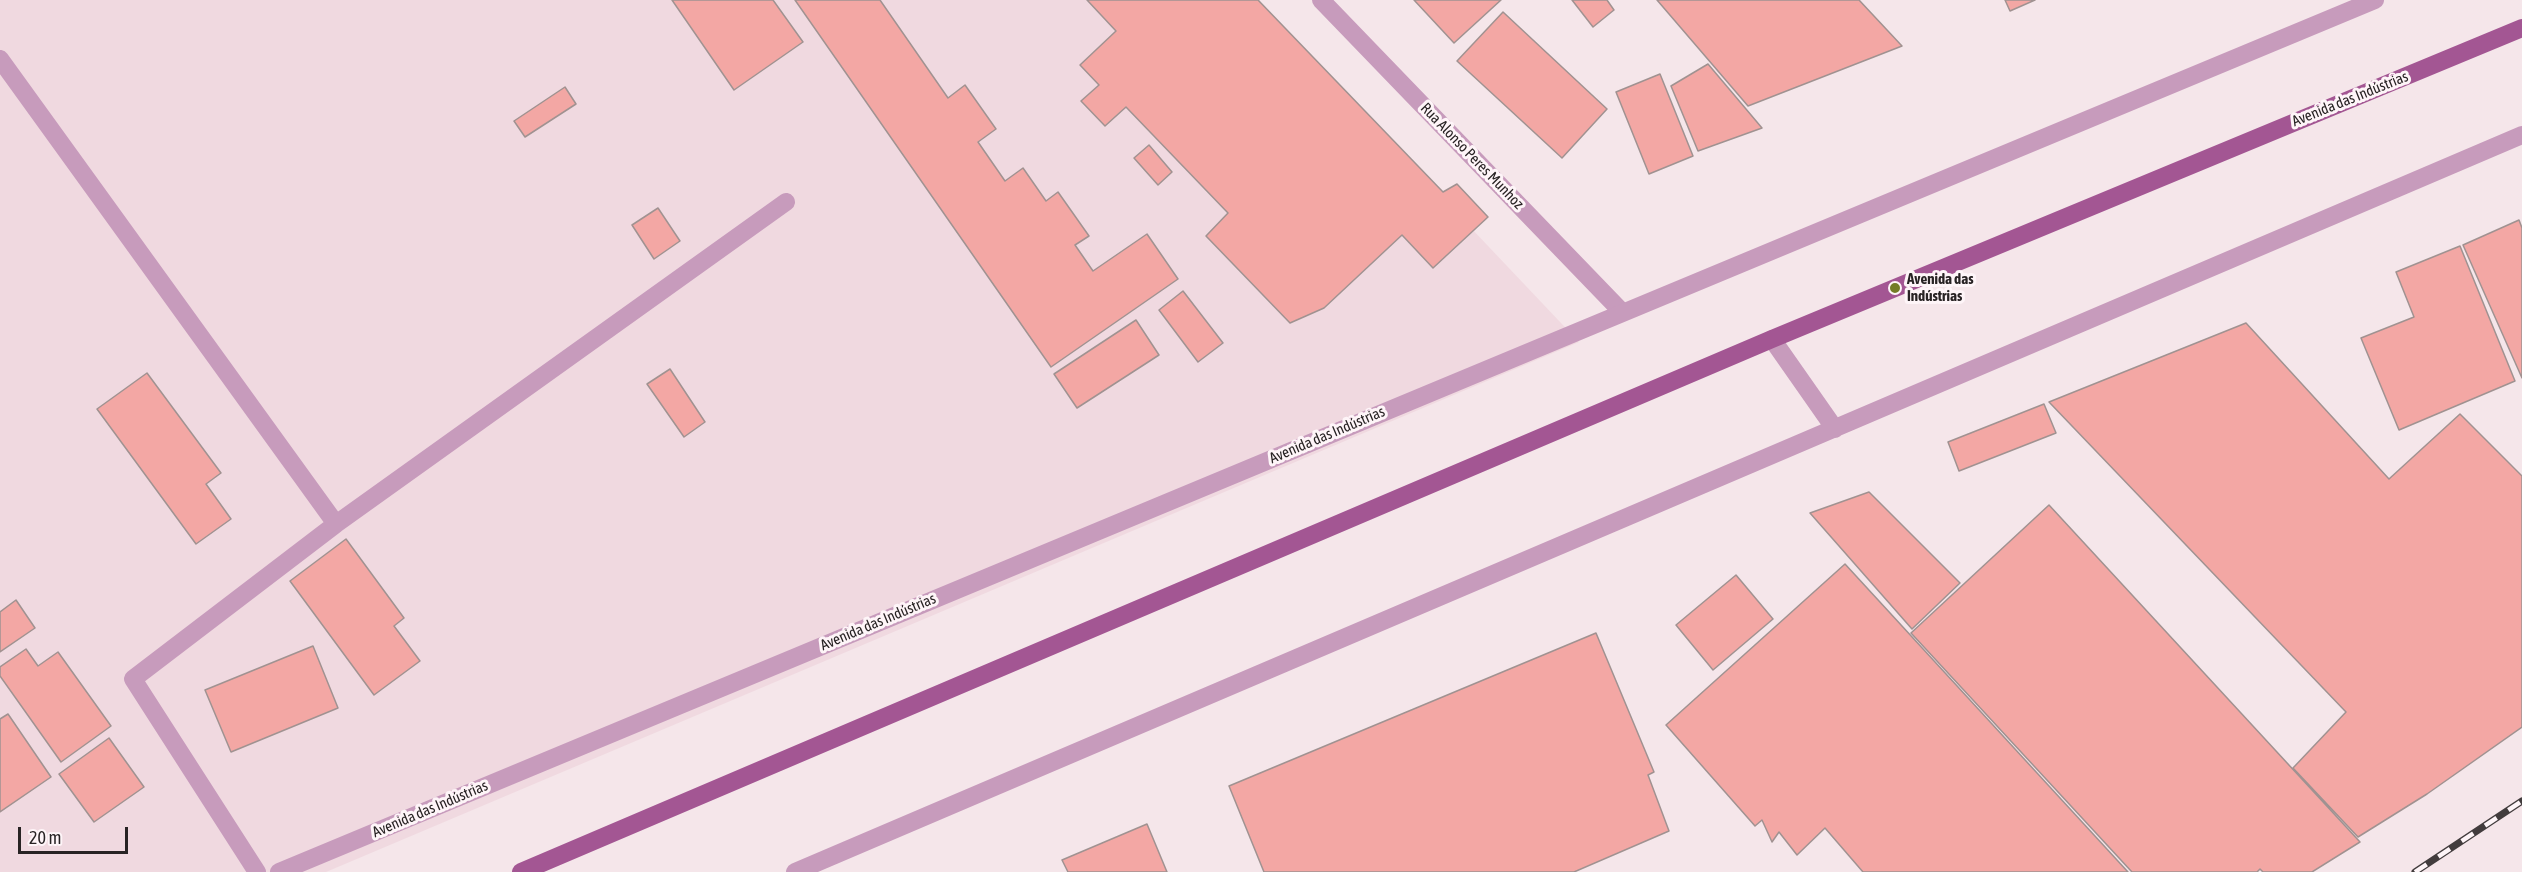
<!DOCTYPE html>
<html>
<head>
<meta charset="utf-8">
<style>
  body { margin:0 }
  #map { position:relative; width:2522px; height:872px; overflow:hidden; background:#f5e6ea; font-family:"Asap Condensed",sans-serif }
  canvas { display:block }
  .scale { position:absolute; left:18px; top:827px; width:110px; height:27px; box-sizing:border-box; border:3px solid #282324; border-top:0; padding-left:8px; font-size:18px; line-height:21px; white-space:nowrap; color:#282324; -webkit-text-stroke:4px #fef5f8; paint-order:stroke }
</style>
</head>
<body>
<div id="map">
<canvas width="2522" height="872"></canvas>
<div class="scale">20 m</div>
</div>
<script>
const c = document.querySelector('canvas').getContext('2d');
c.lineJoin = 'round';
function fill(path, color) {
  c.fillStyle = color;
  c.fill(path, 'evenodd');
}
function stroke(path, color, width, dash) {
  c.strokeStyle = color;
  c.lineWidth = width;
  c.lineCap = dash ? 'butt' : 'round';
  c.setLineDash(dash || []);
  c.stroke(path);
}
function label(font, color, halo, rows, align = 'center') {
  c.font = font + ' "Asap Condensed",sans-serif';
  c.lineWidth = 6;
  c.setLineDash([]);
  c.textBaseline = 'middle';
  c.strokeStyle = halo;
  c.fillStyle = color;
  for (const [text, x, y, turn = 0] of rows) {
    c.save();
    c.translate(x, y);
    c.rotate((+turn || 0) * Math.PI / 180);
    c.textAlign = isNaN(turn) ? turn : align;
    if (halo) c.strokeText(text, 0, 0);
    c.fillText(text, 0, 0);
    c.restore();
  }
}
fill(new Path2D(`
  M0 0H1255L1579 342 326 872H0Z`), '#f0d9e0');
const building = new Path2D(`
  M672 0H773L803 42 734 90Z
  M795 0H880L948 98 965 85 996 129 978 142 1005 181 1023 168 1046 201 1058 192 1089 236 1075 245 1093 271 1147 234 1178 279 1051 367Z
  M1087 0H1258L1443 192 1457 184 1488 217 1433 268 1402 235 1324 308 1290 323 1206 236 1228 213 1126 107 1105 126 1081 101 1099 85 1080 65 1116 31Z
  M1414 0H1501L1454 43Z
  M1572 0H1607L1614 10 1593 27Z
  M1657 0H1859L1902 46 1748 106Z
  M2005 0H2035L2010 11Z
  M1503 12 1607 109 1562 158 1457 61Z
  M1708 64 1762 128 1698 151 1671 86Z
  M1660 74 1693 156 1649 174 1616 92Z
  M565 87 576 104 525 137 514 121Z
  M1149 145 1172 172 1158 185 1134 158Z
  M658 208 680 241 654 259 632 225Z
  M2519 220 2522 228V378L2463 245Z
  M2460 246 2515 381 2399 430 2361 338 2414 317 2396 272Z
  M1183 291 1223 343 1198 362 1159 310Z
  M1136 320 1159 355 1077 408 1054 374Z
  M2246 323 2389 479 2460 414 2522 476V727L2427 794 2358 837 2293 768 2346 712 2049 402Z
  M670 369 705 422 684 437 647 384Z
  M147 373 221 473 206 484 231 519 196 544 97 409Z
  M2044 404 2056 433 1959 471 1948 442Z
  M1869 492 1960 583 1912 629 1810 513Z
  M2049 505 2360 842 2312 872H2263L2260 869 2257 872H2132L1911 633Z
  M346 539 404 618 394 626 420 661 374 695 290 581Z
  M1845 564 2128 872H1863L1825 828 1797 855 1779 832 1772 842 1762 820 1755 826 1666 725Z
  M1736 575 1773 619 1713 670 1676 625Z
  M16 600 35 628 0 652V612Z
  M1596 633 1654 772 1648 775 1669 831 1574 872H1264L1229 786Z
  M313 646 338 708 231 752 205 690Z
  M26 649 38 666 58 652 111 726 61 762 0 676V667Z
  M8 714 51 777 0 812V719Z
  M109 738 144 787 94 822 59 774Z
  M1147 824 1167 872H1068L1062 860Z`);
fill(building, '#f3a7a4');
stroke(building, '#a09291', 1.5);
stroke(new Path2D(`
  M0 59 336 524
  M1772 339 1835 429
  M257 872 133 679 336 524 786 202
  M795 872 2522 135`), '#c79bbc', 18);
stroke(new Path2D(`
  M1321 0 1622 312`), '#c79bbc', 18);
stroke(new Path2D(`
  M279 872 2375 0`), '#c79bbc', 18);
stroke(new Path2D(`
  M521 872 1772 339 2522 28`), '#a35693', 18);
const rail = new Path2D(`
  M2415 872 2522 801`);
stroke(rail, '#423c3d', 7);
stroke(rail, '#fef5f8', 4.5, [14]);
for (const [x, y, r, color] of [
  [1895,288,6,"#747c27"]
]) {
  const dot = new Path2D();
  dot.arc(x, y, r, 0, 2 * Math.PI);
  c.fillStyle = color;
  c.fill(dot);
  stroke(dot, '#fef5f8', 2);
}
label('15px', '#282324', '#fef5f8', [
  ["Avenida das Indústrias",2350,99,-22],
  ["Rua Alonso Peres Munhoz",1472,156,46],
  ["Avenida das Indústrias",1327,435,-23],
  ["Avenida das Indústrias",878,622,-23],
  ["Avenida das Indústrias",430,809,-23]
]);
label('bold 15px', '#282324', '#fef5f8', [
  ["Avenida das",1907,279],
  ["Indústrias",1907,296]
], 'left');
</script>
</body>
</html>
